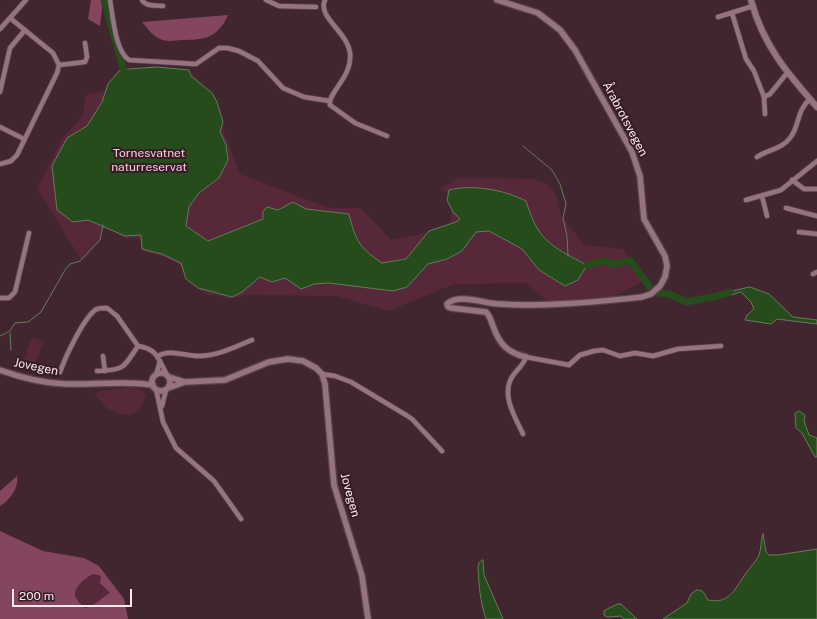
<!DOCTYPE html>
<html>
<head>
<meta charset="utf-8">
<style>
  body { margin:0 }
  #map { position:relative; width:817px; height:619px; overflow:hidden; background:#412630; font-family:"Public Sans",sans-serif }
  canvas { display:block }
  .scale { position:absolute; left:12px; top:589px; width:120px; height:18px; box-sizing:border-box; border:2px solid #fbe9ee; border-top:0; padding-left:5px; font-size:12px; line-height:14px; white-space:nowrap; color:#fbe9ee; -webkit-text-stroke:3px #361c26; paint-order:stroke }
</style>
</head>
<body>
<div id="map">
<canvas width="817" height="619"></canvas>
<div class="scale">200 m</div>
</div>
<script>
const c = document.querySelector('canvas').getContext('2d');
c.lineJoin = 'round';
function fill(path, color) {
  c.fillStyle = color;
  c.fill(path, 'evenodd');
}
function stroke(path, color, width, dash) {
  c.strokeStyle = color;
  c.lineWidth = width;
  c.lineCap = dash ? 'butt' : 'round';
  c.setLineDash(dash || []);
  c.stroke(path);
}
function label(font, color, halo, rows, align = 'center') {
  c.font = font + ' "Public Sans",sans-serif';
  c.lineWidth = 4;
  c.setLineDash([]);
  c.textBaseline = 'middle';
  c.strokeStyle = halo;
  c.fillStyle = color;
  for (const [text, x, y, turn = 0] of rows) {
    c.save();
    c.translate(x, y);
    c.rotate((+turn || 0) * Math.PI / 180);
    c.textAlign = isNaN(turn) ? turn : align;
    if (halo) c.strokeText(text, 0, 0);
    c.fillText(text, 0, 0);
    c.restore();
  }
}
fill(new Path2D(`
  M154 66 177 68 190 72 208 90 240 174 329 208H361L391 240 450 228 454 189 450 190 448 194 440 188 455 181V178L534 179 547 184 555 193 561 215 584 245 623 249 647 280 606 300 556 302 547 301 525 283 454 284 388 311 337 296 245 295 237 298H226L217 295H207L190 283 181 266 164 257 143 251V240L131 237 126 239 108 227 103 228 99 242 82 261 37 189 63 137 82 117 86 95 107 90 122 72Z
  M32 337 44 342 35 364 24 360Z
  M132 387 142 390 146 396 141 407 132 415C112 414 107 411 95 394L101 391Z
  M94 574 101 576 110 594C101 598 95 606 85 608 82 605 78 602 76 598 71 589 87 576 94 574Z`), '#57273a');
fill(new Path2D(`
  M91 0H103L100 26 88 19Z
  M228 15C218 38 204 40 182 40 176 40 169 42 163 40 154 38 148 29 142 22Z
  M17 476C19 488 10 500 0 506V491Z
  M0 531 43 551 84 558 99 566 124 599 128 619H0ZM94 574 101 576 100 583 110 593C101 598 95 606 85 608 82 605 78 602 76 598 71 589 87 576 94 574Z`), '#83465e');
const water = new Path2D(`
  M157 67 189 70 191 76 212 93 217 102 223 122 220 132 226 145 228 160 219 178 199 193 189 207 186 226 208 241 263 219V212L267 207 278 210 293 202 306 209 349 214C356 242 359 247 382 263L406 259 429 231 456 222 460 219 453 212 447 200 449 190C474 184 504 190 526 201 530 213 534 225 542 235 551 247 573 258 587 265L578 280 565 286 539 270 522 249 489 231 476 232 462 251 447 259 428 264 407 287 393 291 329 283 314 284 301 289 285 278 272 282 260 277 242 292 232 297 198 288 186 279 181 263 162 254 142 249 141 235 125 236 88 220 73 222 57 210 52 166 67 138 87 126 102 102 108 84 120 70Z
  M750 287 769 294 793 317 817 320V324L777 319 771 324 745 320 747 315 754 309 751 302 741 292 731 295 730 292Z
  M799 411 805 415 804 421 809 435 817 438V457H815L802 433 796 428 795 414Z
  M763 534 766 552 769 555H778L817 549V619H663L687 603 691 594 696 590C705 590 704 594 708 600 730 605 736 587 746 573 750 567 756 562 759 555 762 548 760 541 763 534Z
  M483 560 484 575 503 619H486C480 601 479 586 478 567L479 563Z
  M618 604H621L637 619H624L621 616 607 617 604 615V611Z`);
fill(water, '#274c1b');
stroke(water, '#677b5a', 1);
stroke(new Path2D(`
  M523 146 552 170 560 184 566 204 563 218 567 236 568 256
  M10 333 11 350
  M0 336 10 331 15 323 28 322 41 312 65 270 70 264 80 261 100 240 103 225`), '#677b5a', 1);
stroke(new Path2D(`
  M104 0 124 71
  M587 265 604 261 612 264 631 261 650 288 657 293 669 294 686 302 717 296 730 292`), '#274c1b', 7);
const minor = new Path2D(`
  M110 0C113 16 115 51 129 60L196 64 219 48H227L239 51 258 61 283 88 304 97 330 101
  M142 0C146 7 155 5 163 6
  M266 0 279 6 316 7
  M325 0C317 17 347 31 350 53 353 77 327 93 330 105L355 123 387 136
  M732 13 746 59 754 71 764 97 765 114
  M718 17 753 6
  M0 29 26 0
  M59 65 85 62 87 57 85 43
  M0 92 10 48 25 30
  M764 97 770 94 787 73
  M0 127 24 139
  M757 157C767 150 782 149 790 138 800 126 796 111 810 99
  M0 164 11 161 17 155 57 73 59 65 53 53 10 18
  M792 180 804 189H817
  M762 196 767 216
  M746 200 781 190 817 161
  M786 208 817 216
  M799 232 817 234
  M813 274 817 272
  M0 298H9L15 292 29 233
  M103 356 105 371
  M158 356C171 348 186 357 201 356 219 355 235 347 252 340
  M97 371C125 370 123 368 138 346
  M60 372C65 358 84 316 97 309 100 308 104 308 107 308L117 316 138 346C158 349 158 359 167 375
  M322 374 335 376 351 382 406 415 412 419 442 451
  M156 375 160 361
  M156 389 163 422 176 448 214 481 241 519
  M162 406 166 390
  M523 434C515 417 501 395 512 377 516 370 524 365 526 357L569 365 580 355 594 351 603 350 620 356 635 353 653 356 678 349 721 346`);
const tertiary = new Path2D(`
  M497 0 538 13 560 30 575 50 632 152 640 176 644 219 665 256 667 266 665 277 660 286 651 294 642 297C594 302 548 307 500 304 486 304 458 293 447 304L448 307 451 308 486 312C490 316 491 321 493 326 499 344 508 353 526 357
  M0 370C22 378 43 383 66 384 95 385 125 380 153 385
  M152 382a9 9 0 1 1 18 0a9 9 0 1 1-18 0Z
  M169 377 185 382
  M168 388 185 382 225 380 269 362 288 359 303 361 316 368 322 374 325 384 334 485 362 576 368 619`);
const secondary = new Path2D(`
  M751 0C763 45 787 73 817 107`);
stroke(minor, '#59434b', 6);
stroke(tertiary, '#59434b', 8);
stroke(secondary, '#59434b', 8);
stroke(minor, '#95747f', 4.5);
stroke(tertiary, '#95747f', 5.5);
stroke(secondary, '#95747f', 6);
label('12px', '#fbe9ee', '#361c26', [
  ["Årabrotsvegen",625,119,62],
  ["Jovegen",36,367,12],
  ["Jovegen",350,495,75]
]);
label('12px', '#f5cddb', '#361c26', [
  ["Tornesvatnet",149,153],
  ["naturreservat",149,167]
]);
</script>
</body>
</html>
